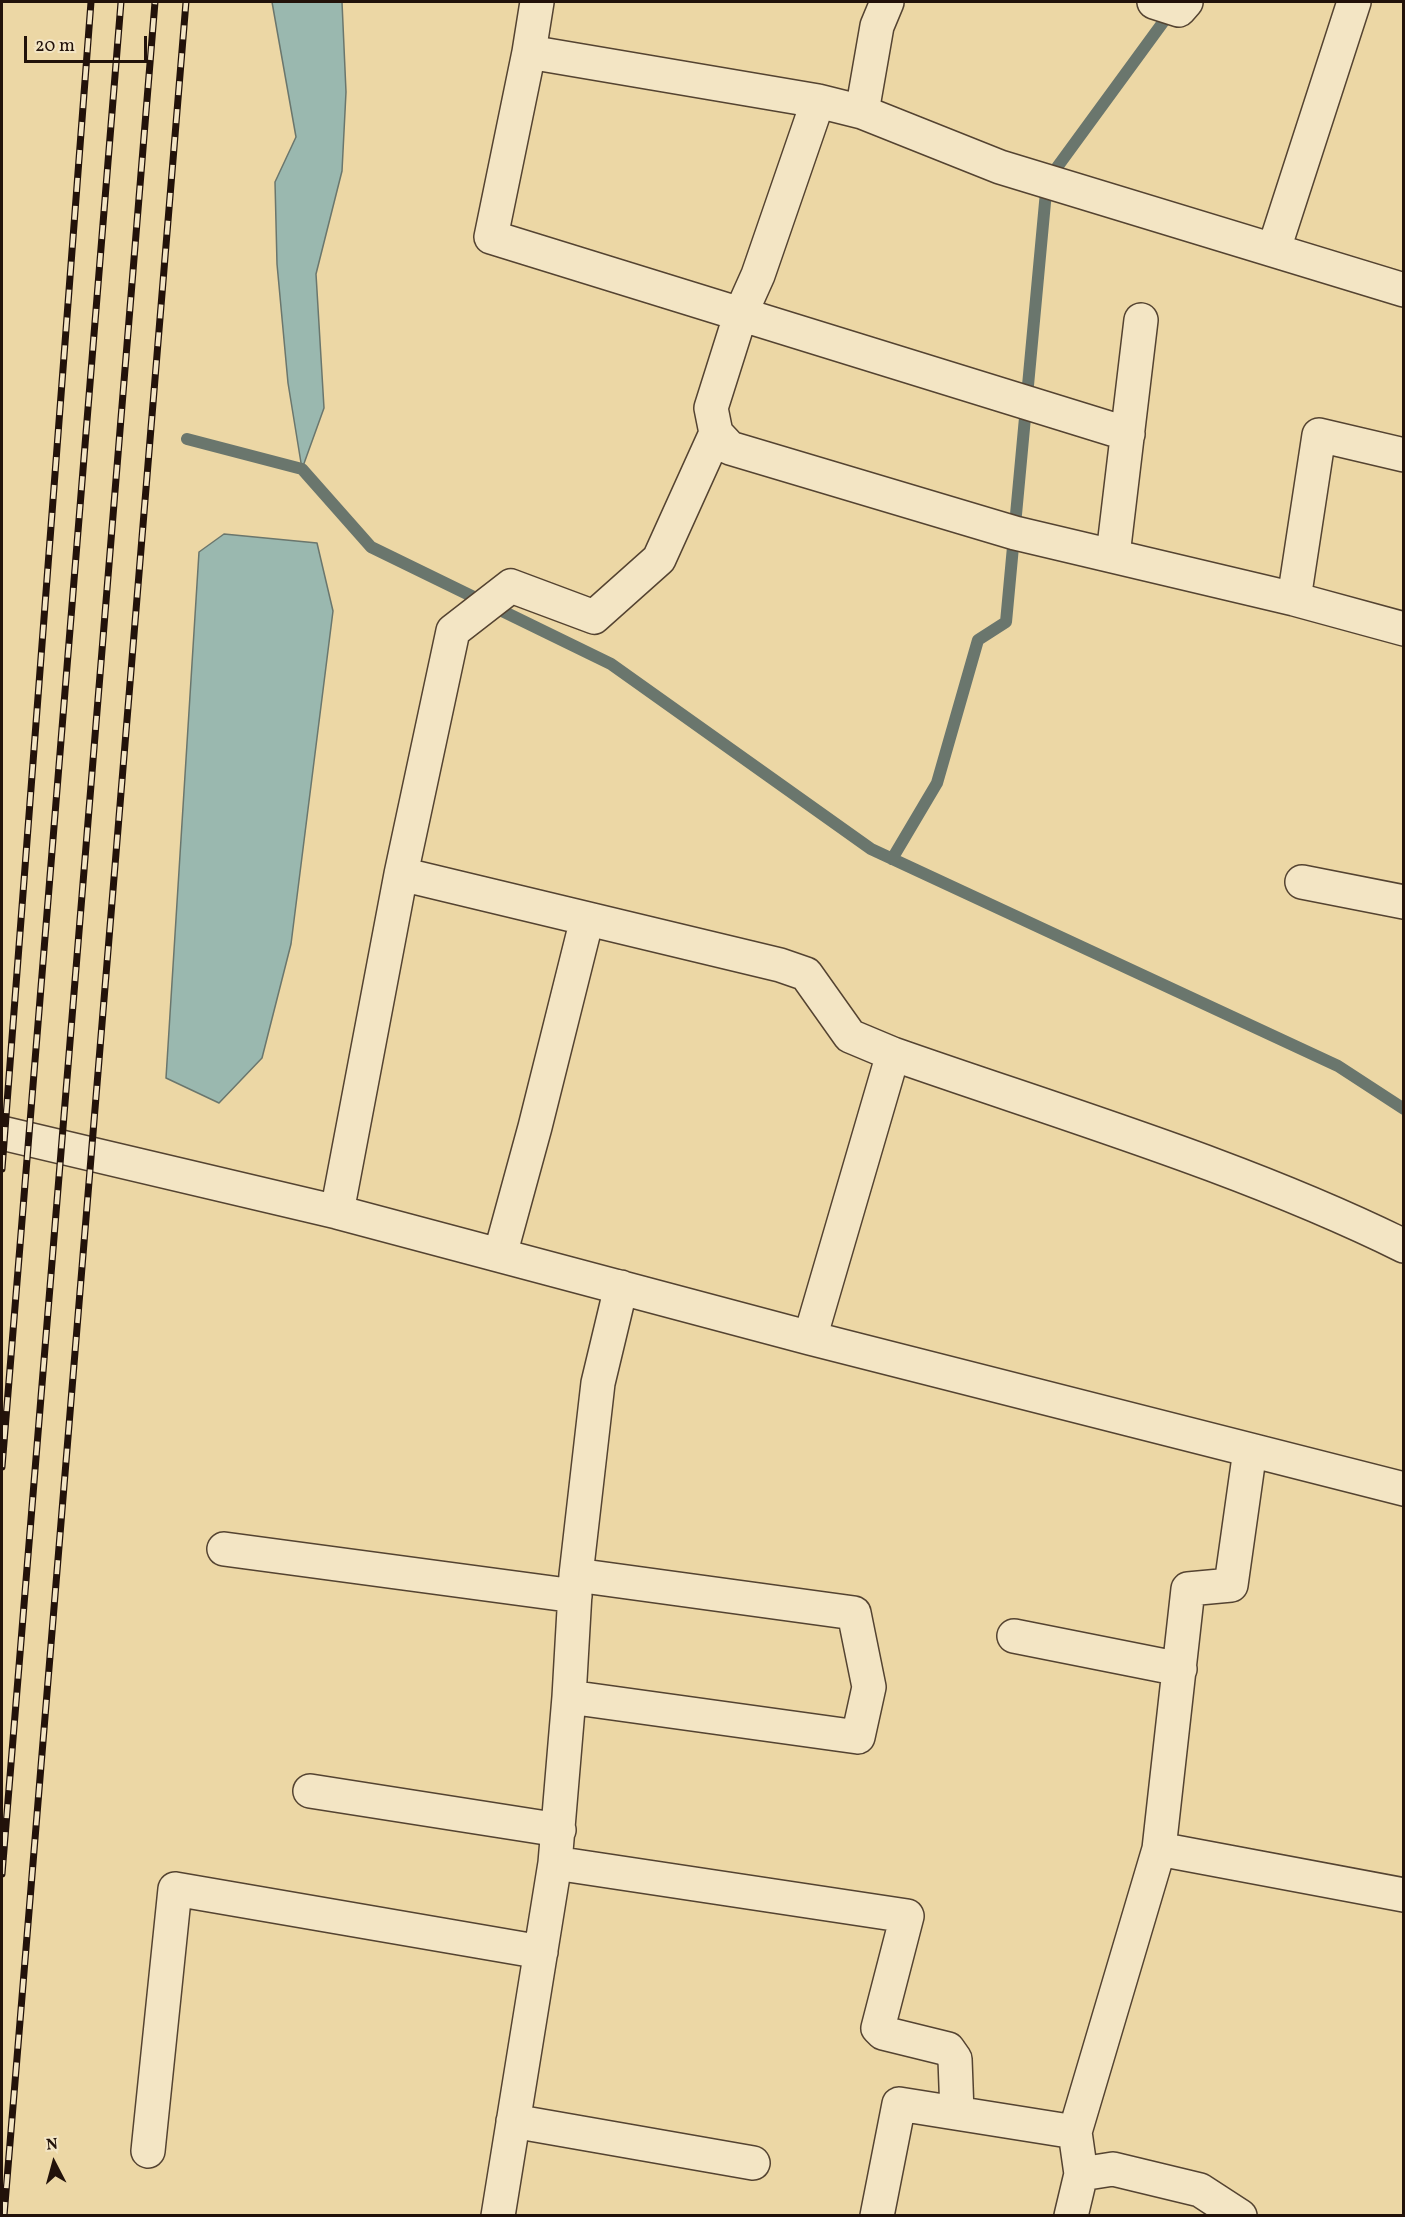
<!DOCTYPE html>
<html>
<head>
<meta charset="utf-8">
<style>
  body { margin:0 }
  #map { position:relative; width:1405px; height:2217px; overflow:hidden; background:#ecd7a5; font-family:Vollkorn,serif }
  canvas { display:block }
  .frame { position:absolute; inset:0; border:3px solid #22120a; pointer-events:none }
  .north { position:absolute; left:24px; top:2133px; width:60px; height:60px; -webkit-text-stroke:4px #f3e5c4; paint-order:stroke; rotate:354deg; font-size:16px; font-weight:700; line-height:24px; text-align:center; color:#22120a }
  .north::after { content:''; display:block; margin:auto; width:21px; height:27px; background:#22120a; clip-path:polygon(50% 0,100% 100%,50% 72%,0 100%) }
  .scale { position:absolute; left:24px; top:36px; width:123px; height:27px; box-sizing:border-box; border:3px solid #22120a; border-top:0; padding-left:8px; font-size:18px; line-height:21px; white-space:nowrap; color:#22120a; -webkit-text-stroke:4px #f3e5c4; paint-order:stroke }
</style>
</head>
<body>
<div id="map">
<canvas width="1405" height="2217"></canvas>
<div class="frame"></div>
<div class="north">N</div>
<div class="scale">20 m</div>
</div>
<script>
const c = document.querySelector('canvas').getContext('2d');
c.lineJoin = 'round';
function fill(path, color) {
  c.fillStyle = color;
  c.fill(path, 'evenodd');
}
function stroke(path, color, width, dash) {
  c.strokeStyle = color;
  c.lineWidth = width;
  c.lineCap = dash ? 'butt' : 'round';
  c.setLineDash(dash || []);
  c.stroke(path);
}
const water = new Path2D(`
  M272 2H342L346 92 342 171 316 274 324 408 302 469 288 383 277 264 275 182 296 137Z
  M224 534 317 543 333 611 291 944 262 1058 219 1103 166 1078 199 552Z`);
fill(water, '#9ab8af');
stroke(water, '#6a766d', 1.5);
stroke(new Path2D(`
  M187 439 302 469 371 547 611 664 871 849 1338 1066 1404 1109
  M892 859 937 783 978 640 1006 622 1047 181 1172 10`), '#6a766d', 12);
const minor = new Path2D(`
  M537 2 529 52 491 237 1128 434
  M1154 2 1179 10 1186 2
  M529 52 818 101 862 112 1000 167 1404 290
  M818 101 758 275 741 313 711 408 716 433 730 448 1015 533 1294 599 1404 629
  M862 112 877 26 887 2
  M1274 249 1354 2
  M1113 555 1141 320
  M1294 599 1319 435 1404 455
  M401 874 780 965 806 974 850 1036 893 1054
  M1302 882 1404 902
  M2 1133 337 1212 810 1338 1404 1489
  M337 1212 401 874 453 631 511 586 594 617 659 559 716 433
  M500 1255 535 1127 587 919
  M810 1338 893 1054C1061 1113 1244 1167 1404 1246
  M224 1549 575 1596
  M1014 1636 1180 1669
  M569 1697 858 1737 869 1687 854 1613 576 1575
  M310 1791 559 1830
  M1159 1849 1404 1895
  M555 1863 907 1916 878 2028 883 2033 948 2049 955 2059 957 2113
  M513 2121 753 2163
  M148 2151 175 1889 541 1952
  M1081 2174 1113 2169 1200 2190 1240 2216
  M498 2216 555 1863 569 1697 576 1575 598 1383 621 1287
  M877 2216 899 2104 1075 2132
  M1071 2216 1081 2174 1075 2132 1159 1849 1188 1589 1231 1585 1250 1450`);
stroke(minor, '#544331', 36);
stroke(minor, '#f3e5c4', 33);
const rail = new Path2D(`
  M2 1169 91 2
  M2 1467 121 2
  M2 1874 155 2
  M4 2216 186 2`);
stroke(rail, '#22120a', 7);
stroke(rail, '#f3e5c4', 4.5, [14]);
</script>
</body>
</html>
